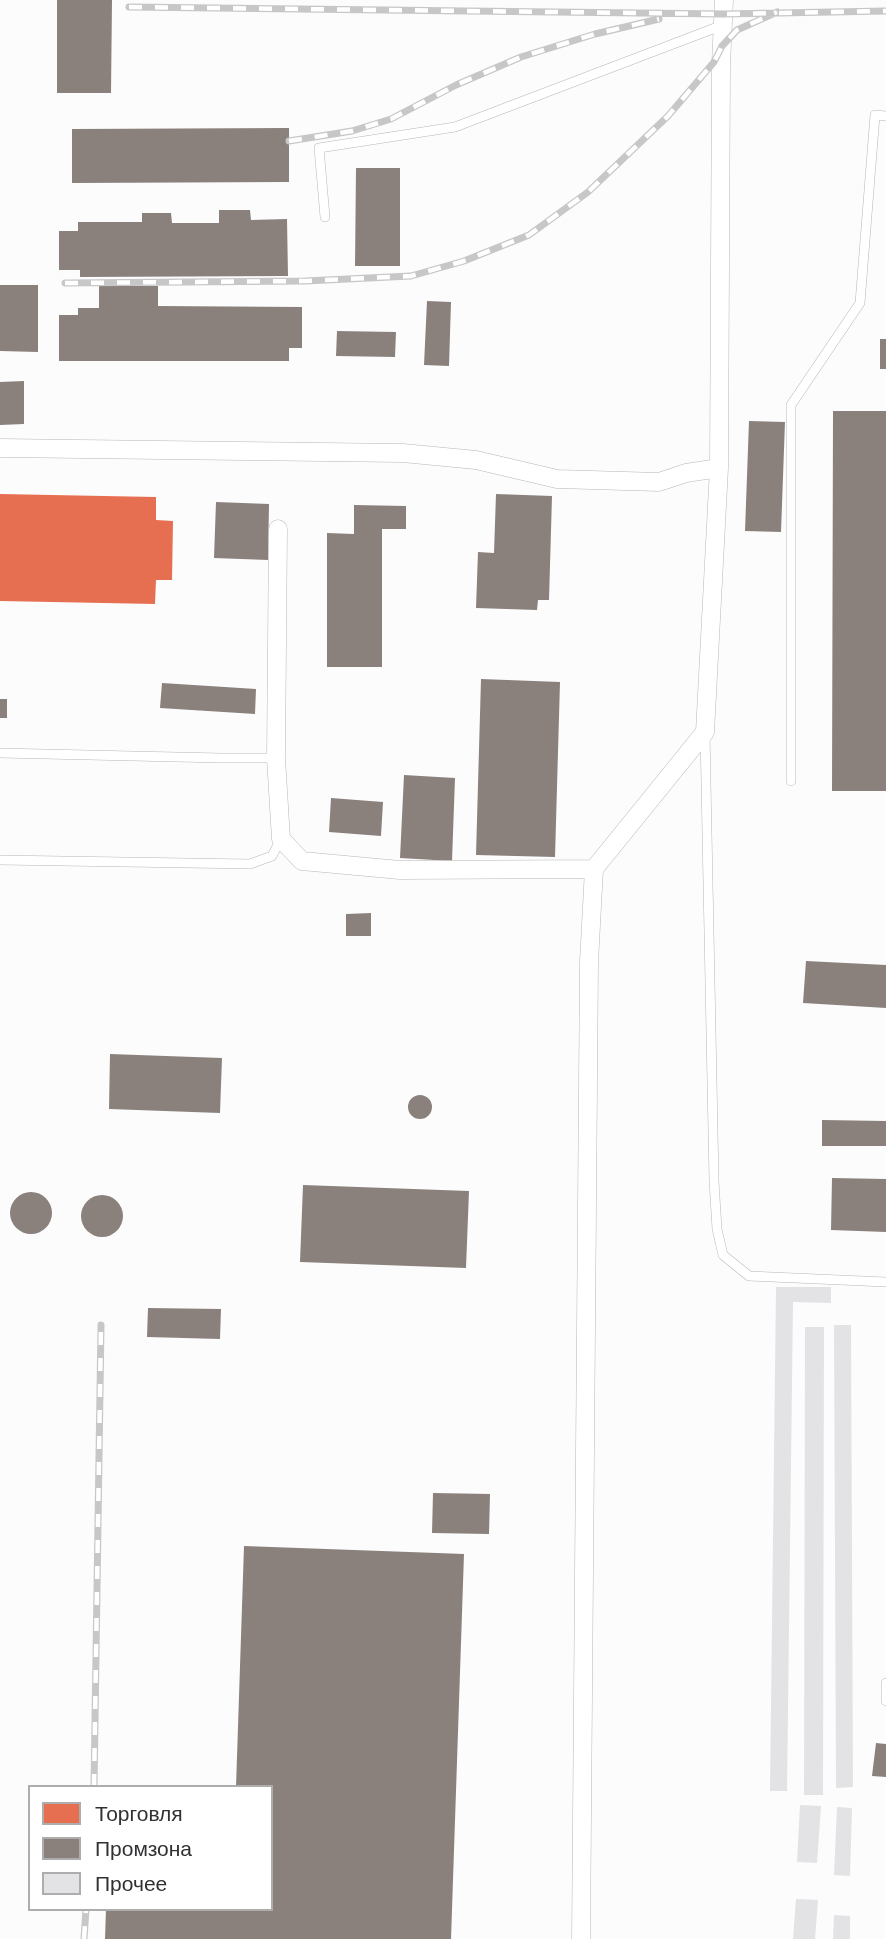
<!DOCTYPE html>
<html>
<head>
<meta charset="utf-8">
<style>
  body { margin:0 }
  #map { position:relative; width:886px; height:1939px; overflow:hidden; background:#fcfcfd; font-family:Arial,sans-serif }
  canvas { display:block }
  .legend { position:absolute; left:28px; top:1785px; width:245px; height:126px; box-sizing:border-box; background:#fff; border:2px solid #adadae; margin:0; padding:9px 12px; list-style:none; font-size:21px; color:#313134 }
  .legend li { display:flex; align-items:center; gap:14px; height:35px }
  .legend b { width:35px; border:2px solid #adadae }
</style>
</head>
<body>
<div id="map">
<canvas width="886" height="1939"></canvas>
<ul class="legend">
<li><b style="height:19px;background:#e76f51"></b>Торговля</li>
<li><b style="height:19px;background:#8a817c"></b>Промзона</li>
<li><b style="height:19px;background:#e3e2e4"></b>Прочее</li>
</ul>
</div>
<script>
const c = document.querySelector('canvas').getContext('2d');
c.lineJoin = 'round';
function fill(path, color) {
  c.fillStyle = color;
  c.fill(path, 'evenodd');
}
function stroke(path, color, width, dash) {
  c.strokeStyle = color;
  c.lineWidth = width;
  c.lineCap = dash ? 'butt' : 'round';
  c.setLineDash(dash || []);
  c.stroke(path);
}
fill(new Path2D(`
  M0 494 156 497V520L173 521 172 580H156L155 604 0 601Z`), '#e76f51');
fill(new Path2D(`
  M57 0H112L111 93H57Z
  M289 128V182L72 183V129Z
  M356 168H400V266H355Z
  M219 210H250L251 220 287 219 288 276 80 277V270H59V231H78V222H142V213H171L172 223H219Z
  M0 285H38V352L0 351Z
  M99 286H158V306L302 307V348H289V361H59V315H78V308H99Z
  M427 301 451 302 449 366 424 365Z
  M337 331 396 332 395 357 336 356Z
  M880 339H886V369H880Z
  M24 381V424L0 425V382Z
  M833 411H886V791H832Z
  M749 421 785 422 781 532 745 531Z
  M496 494 552 496 549 600H538L537 610 476 608 478 552 494 553Z
  M216 502 269 504 268 560 214 558Z
  M354 505 406 506V529H382V667H327V533L354 534Z
  M481 679 560 682 555 857 476 855Z
  M162 683 256 689 255 714 160 708Z
  M0 699H7V718H0Z
  M404 775 455 778 452 861 400 858Z
  M331 798 383 802 381 836 329 832Z
  M371 913V936H346V914Z
  M806 961 886 965V1008L803 1003Z
  M110 1054 222 1058 220 1113 109 1109Z
  M408 1107a12 12 0 1 1 24 0a12 12 0 1 1-24 0Z
  M822 1120 886 1121V1146H822Z
  M832 1178 886 1179V1232L831 1230Z
  M303 1185 469 1191 466 1268 300 1262Z
  M10 1213a21 21 0 1 1 42 0a21 21 0 1 1-42 0Z
  M81 1216a21 21 0 1 1 42 0a21 21 0 1 1-42 0Z
  M148 1308 221 1309 220 1339 147 1337Z
  M433 1493 490 1494 489 1534 432 1533Z
  M244 1546 464 1554 451 1939H105L106 1909H271V1787H236Z
  M876 1743 886 1744V1777L872 1776Z`), '#8a817c');
fill(new Path2D(`
  M776 1287H831V1303L793 1302 787 1791H770Z
  M834 1325H851L853 1787 836 1788Z
  M805 1327H824L823 1795H804Z
  M800 1805 821 1806 817 1863 797 1862Z
  M837 1807 852 1808 850 1876 834 1875Z
  M796 1899 818 1900 815 1939H793Z
  M834 1915 850 1916V1939H833Z`), '#e3e2e4');
const service = new Path2D(`
  M325 217 319 148 455 127 723 25
  M705 733 714 1181 717 1229 723 1255 749 1276 886 1282
  M0 753 221 758H276
  M791 781V405L860 303 875 115 886 116
  M0 860 250 864 272 856 281 839
  M886 1701V1683`);
const minor = new Path2D(`
  M0 448 403 453 476 460 557 479 659 482 686 473 719 468
  M278 529 276 758 281 839 302 861 400 870 594 869
  M581 1939 589 962 594 869 705 732 719 468 721 64 724 0`);
stroke(service, '#b7b7b8', 10);
stroke(minor, '#b7b7b8', 19);
stroke(service, '#fff', 9);
stroke(minor, '#fff', 18);
const rail = new Path2D(`
  M129 7 724 14 886 11
  M289 141 352 131 391 119 456 85 521 57 595 34 659 19
  M65 283 305 281 411 276 464 261 529 235 588 192 668 116 714 62 722 46 737 30 777 12
  M94 1787 101 1325
  M84 1939 86 1909`);
stroke(rail, '#c7c7c8', 7);
stroke(rail, '#fff', 4.5, [13]);
</script>
</body>
</html>
